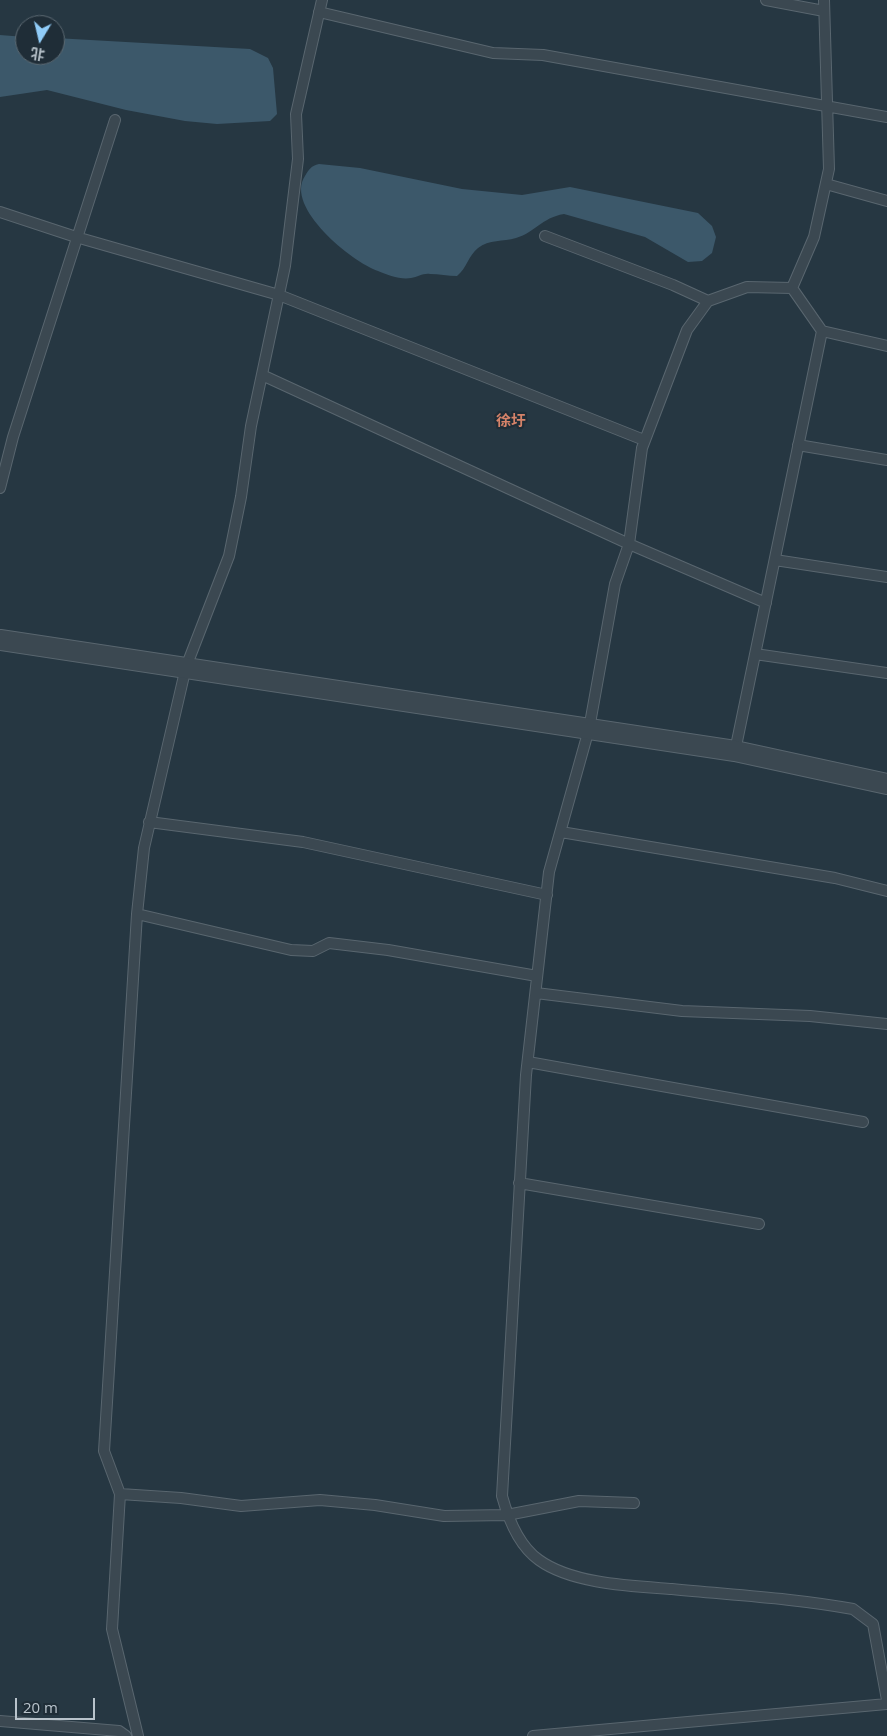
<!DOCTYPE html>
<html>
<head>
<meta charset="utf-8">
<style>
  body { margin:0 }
  #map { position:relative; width:887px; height:1736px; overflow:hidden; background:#263742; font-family:"Open Sans","Noto Sans SC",sans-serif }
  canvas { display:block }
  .north { position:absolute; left:15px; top:15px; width:50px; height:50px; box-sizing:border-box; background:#1f2d37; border:1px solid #5c6972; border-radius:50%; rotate:189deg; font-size:14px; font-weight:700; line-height:20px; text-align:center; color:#b8c3cb }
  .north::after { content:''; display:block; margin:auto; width:18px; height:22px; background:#90ccf8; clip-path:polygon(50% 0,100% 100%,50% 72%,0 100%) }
  .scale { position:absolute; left:15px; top:1698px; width:80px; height:22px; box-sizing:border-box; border:2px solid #b8c3cb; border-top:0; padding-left:6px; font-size:15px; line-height:18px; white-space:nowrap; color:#b8c3cb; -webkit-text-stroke:4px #1f2d37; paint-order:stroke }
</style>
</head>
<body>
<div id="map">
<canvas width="887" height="1736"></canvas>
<div class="north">北</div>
<div class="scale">20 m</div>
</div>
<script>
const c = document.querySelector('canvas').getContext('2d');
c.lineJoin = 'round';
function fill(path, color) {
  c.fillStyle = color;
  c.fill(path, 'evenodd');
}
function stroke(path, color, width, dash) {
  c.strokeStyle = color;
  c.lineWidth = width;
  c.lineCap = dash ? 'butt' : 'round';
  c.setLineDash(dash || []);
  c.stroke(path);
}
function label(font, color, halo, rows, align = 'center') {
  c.font = font + ' "Open Sans","Noto Sans SC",sans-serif';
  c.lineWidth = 4.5;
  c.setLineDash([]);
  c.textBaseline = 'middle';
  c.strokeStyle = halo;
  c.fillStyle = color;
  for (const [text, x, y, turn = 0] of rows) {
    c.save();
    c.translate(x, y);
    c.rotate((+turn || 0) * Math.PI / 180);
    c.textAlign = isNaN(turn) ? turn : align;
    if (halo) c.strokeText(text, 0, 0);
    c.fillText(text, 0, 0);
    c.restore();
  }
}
fill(new Path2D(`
  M0 35 25 37V55H55V38L250 49 268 58 273 68 277 114 270 121 217 124 185 121 126 110 47 90 0 97Z
  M319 164 360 168 462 189 522 195 570 187 698 213 712 226 716 237 712 253 702 261 688 262 645 237 564 214C541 218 536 232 516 238 503 242 489 239 478 248 468 256 467 268 457 276 448 276 439 274 430 274 423 273 418 277 411 278 401 280 387 275 378 271 352 262 284 207 305 176 309 169 311 166 319 164Z`), '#3c586a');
const lane = new Path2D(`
  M766 0 824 11
  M319 12 493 53 543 55 887 117
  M826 184 887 201
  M0 212 76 237 279 295 644 440
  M545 236 673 285 708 301
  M792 288 747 287 708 301 687 330 642 448 629 544 615 584 589 729 549 872 526 1075 502 1496C508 1518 519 1546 539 1560 572 1584 632 1586 672 1589 732 1595 793 1598 853 1609L873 1624 887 1700
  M822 331 887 346
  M262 375 629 544 766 603
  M798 445 887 460
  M0 488 13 437 115 120
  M775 560 887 577
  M755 654 887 673
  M735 751 822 331 792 288 814 237 829 169 824 0
  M149 822 303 842 547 895
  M561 832 835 878 887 891
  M137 914 291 950 313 951 329 943 388 950 537 976
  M536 993 682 1011 810 1016 887 1024
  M528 1062 863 1122
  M519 1183 759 1224
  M120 1494 181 1498 241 1506 320 1500 375 1505 444 1516 507 1515 579 1501 634 1503
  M0 1721 119 1731 126 1736
  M138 1736 112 1629 120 1494 104 1451 137 914 144 848 186 667 229 556 241 497 251 426 285 266 298 159 296 114 322 0
  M533 1736 887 1704`);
const street = new Path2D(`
  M0 640 735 751 887 784`);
stroke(lane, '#59666f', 12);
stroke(street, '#59666f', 22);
stroke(lane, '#3b4851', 10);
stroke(street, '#3b4851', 20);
label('bold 15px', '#d68369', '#1f2d37', [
  ["徐圩",511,422]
]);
</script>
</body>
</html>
